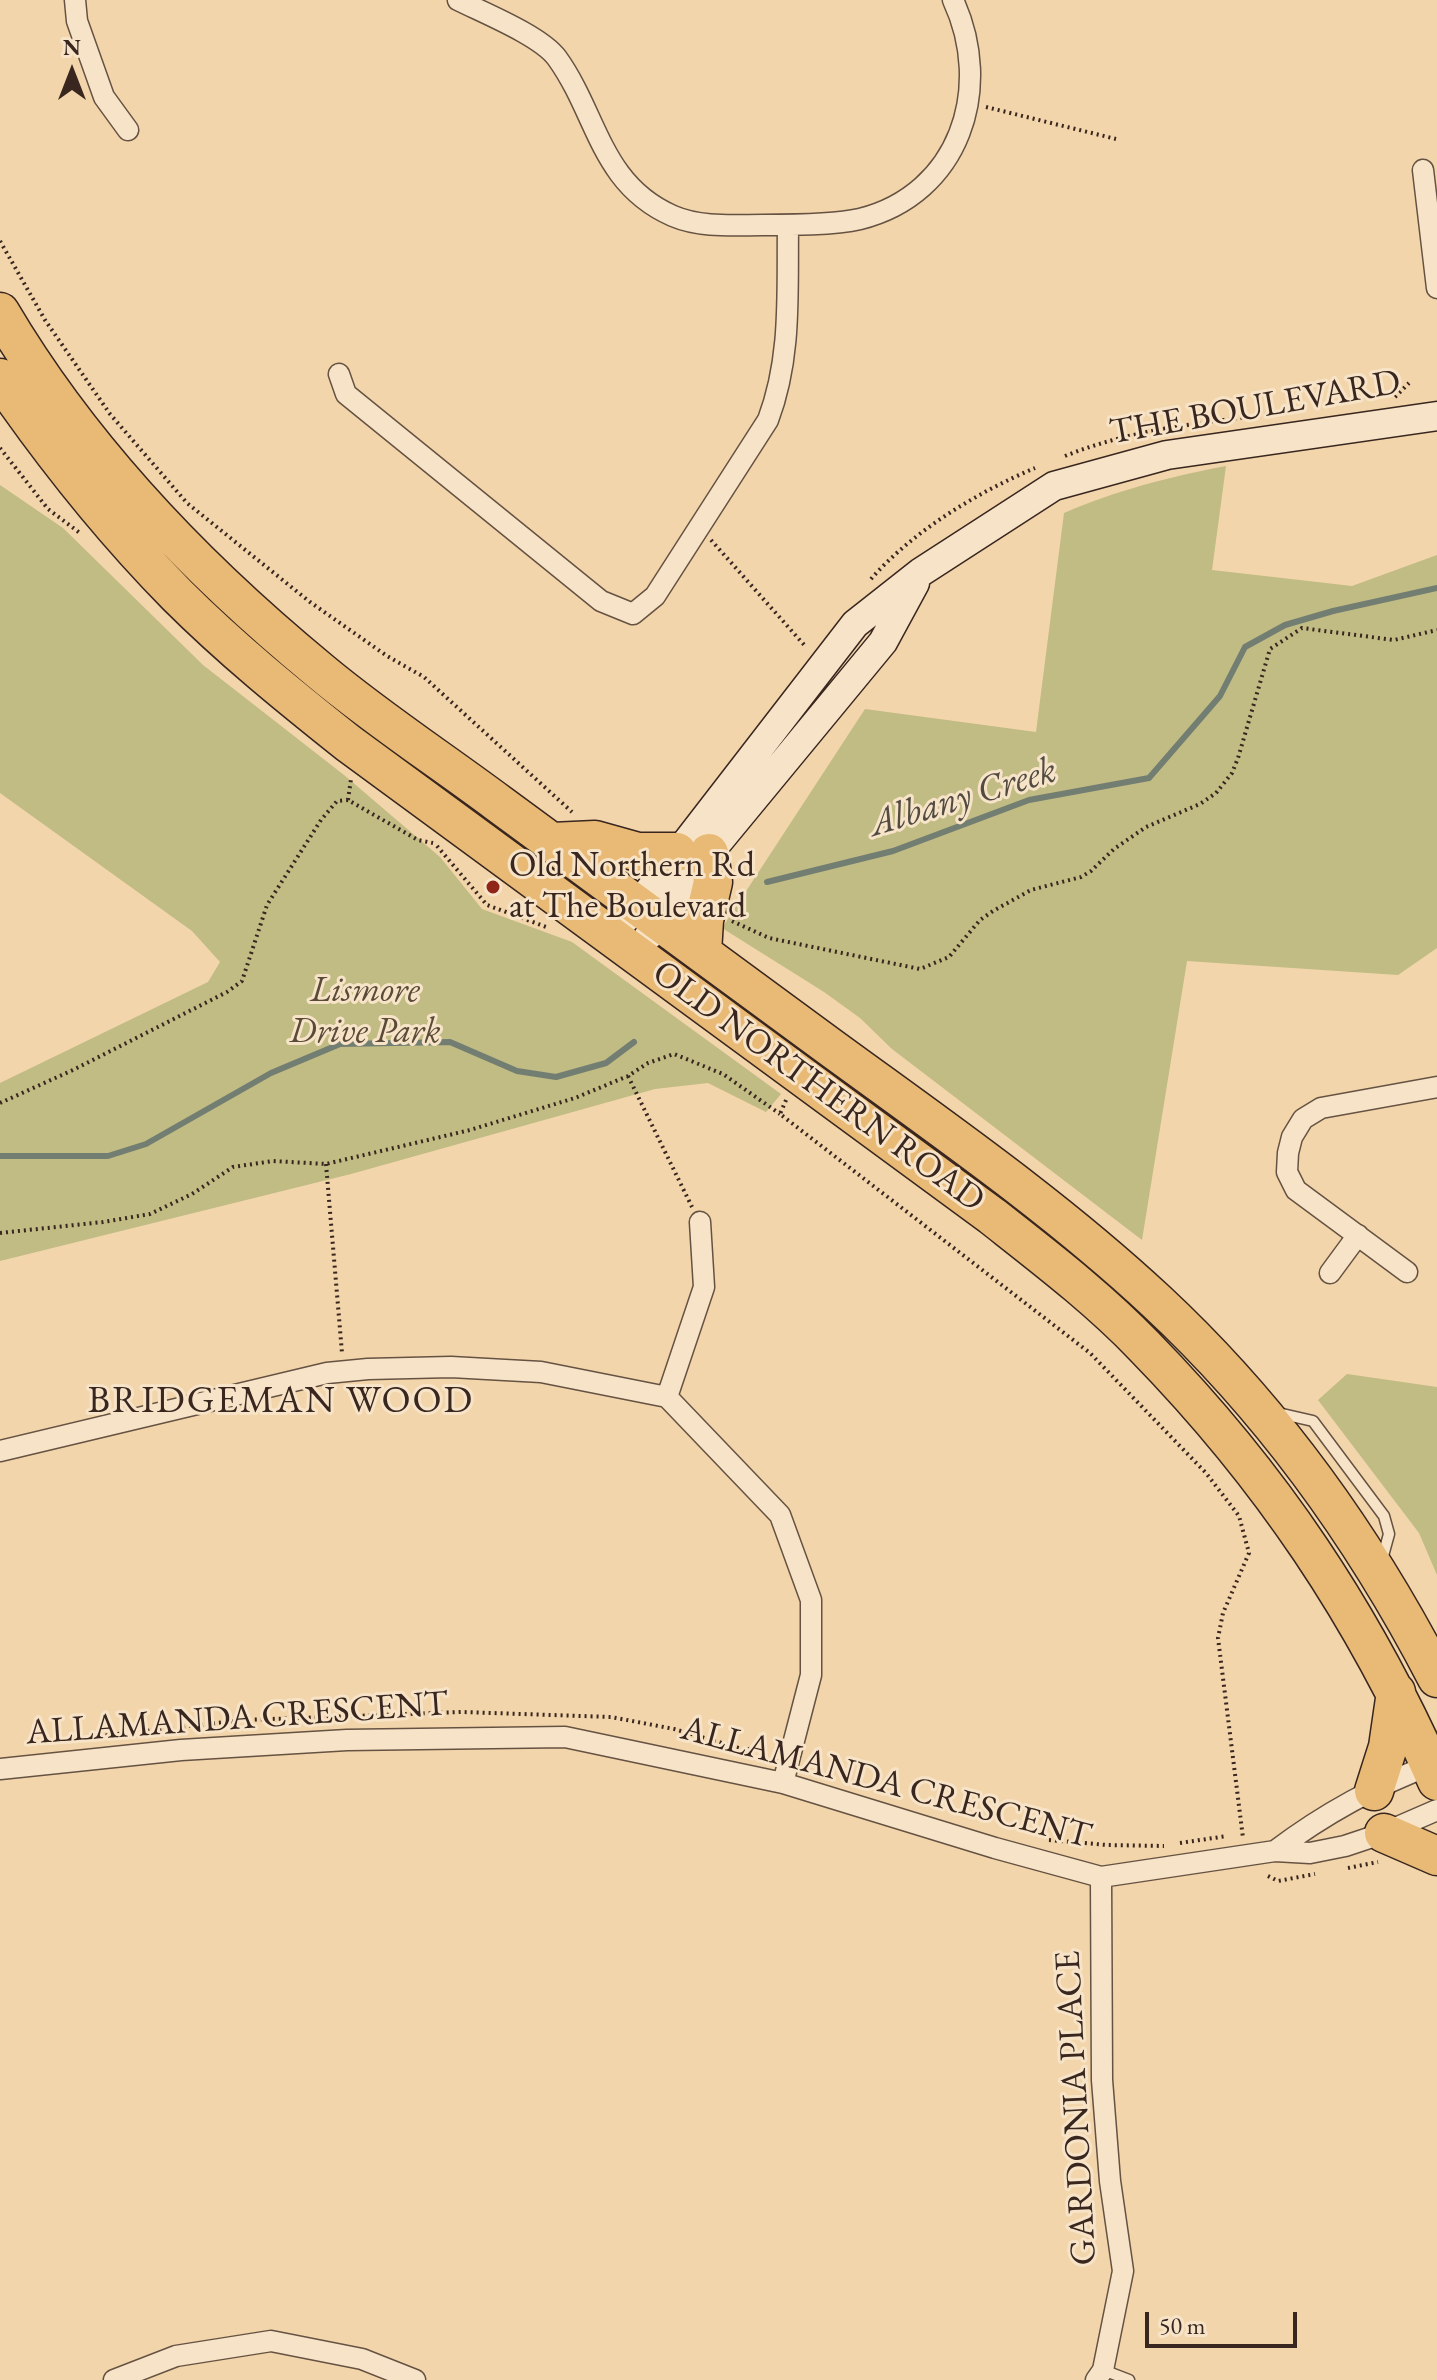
<!DOCTYPE html>
<html>
<head>
<meta charset="utf-8">
<style>
  body { margin:0 }
  #map { position:relative; width:1437px; height:2380px; overflow:hidden; background:#f2d5ab; font-family:"EB Garamond",serif }
  canvas { display:block }
  .north { position:absolute; left:32px; top:32px; width:80px; height:80px; -webkit-text-stroke:6px #f7e4c8; paint-order:stroke; rotate:0deg; font-size:22px; font-weight:700; line-height:32px; text-align:center; color:#38261f }
  .north::after { content:''; display:block; margin:auto; width:28px; height:36px; background:#38261f; clip-path:polygon(50% 0,100% 100%,50% 72%,0 100%) }
  .scale { position:absolute; left:1145px; top:2312px; width:152px; height:36px; box-sizing:border-box; border:4px solid #38261f; border-top:0; padding-left:10px; font-size:24px; line-height:28px; white-space:nowrap; color:#38261f; -webkit-text-stroke:6px #f7e4c8; paint-order:stroke }
</style>
</head>
<body>
<div id="map">
<canvas width="1437" height="2380"></canvas>
<div class="north">N</div>
<div class="scale">50 m</div>
</div>
<script>
const c = document.querySelector('canvas').getContext('2d');
c.lineJoin = 'round';
function fill(path, color) {
  c.fillStyle = color;
  c.fill(path, 'evenodd');
}
function stroke(path, color, width, dash) {
  c.strokeStyle = color;
  c.lineWidth = width;
  c.lineCap = dash ? 'butt' : 'round';
  c.setLineDash(dash || []);
  c.stroke(path);
}
function label(font, color, halo, rows, align = 'center') {
  c.font = font + ' "EB Garamond",serif';
  c.lineWidth = 6;
  c.setLineDash([]);
  c.textBaseline = 'middle';
  c.strokeStyle = halo;
  c.fillStyle = color;
  for (const [text, x, y, turn = 0] of rows) {
    c.save();
    c.translate(x, y);
    c.rotate((+turn || 0) * Math.PI / 180);
    c.textAlign = isNaN(turn) ? turn : align;
    if (halo) c.strokeText(text, 0, 0);
    c.fillText(text, 0, 0);
    c.restore();
  }
}
fill(new Path2D(`
  M1226 466 1212 570 1352 586 1437 555V948L1398 975 1187 961 1142 1240 892 1049 860 1018 824 992 722 928 865 709 1036 732 1064 513C1118 490 1168 477 1226 466Z
  M0 485 63 528 203 665 344 775 440 857 482 909 572 942 781 1094 766 1112 708 1083 655 1089 351 1174 0 1261V1083L208 982 220 962 192 931 0 793Z
  M1347 1374 1437 1387V1575L1419 1533 1318 1400Z`), '#c1bb84');
stroke(new Path2D(`
  M767 882 893 851 1029 800 1149 778 1220 696 1245 647 1285 625 1333 611 1437 588
  M0 1156H108L146 1144 271 1073 340 1044 450 1042 517 1071 556 1077 606 1063 634 1042`), '#737e72', 6);
const lane = new Path2D(`
  M1278 1413 1313 1421 1384 1516 1389 1534 1381 1563
  M1103 2370 1129 2380`);
const street = new Path2D(`
  M75 0 77 21 104 97 128 130
  M458 0C484 13 541 36 557 58 598 115 600 184 673 216 701 228 734 225 763 225 791 225 834 225 860 219 960 194 994 88 953 0
  M1423 170 1437 288
  M339 374 346 394 601 601 633 614 655 596 768 420C792 357 787 292 788 225
  M1407 1272 1296 1190 1287 1172 1288 1153 1292 1137 1303 1119 1321 1108 1437 1087
  M1330 1273 1358 1235
  M667 1397 704 1287 700 1222
  M0 1451 327 1373 368 1369 451 1367 541 1372 667 1397 780 1515 811 1600V1675L783 1783
  M0 1769 181 1750 347 1740 565 1737 783 1783 995 1848 1101 1877 1275 1851 1310 1853 1345 1846 1384 1833 1437 1810
  M1275 1851C1324 1814 1379 1784 1436 1763
  M114 2380 176 2356 271 2341 362 2359 415 2380
  M1096 2380 1103 2370 1123 2271 1110 2181 1102 2080 1101 1877`);
const secondary = new Path2D(`
  M611 934 638 905 855 624 921 572 1054 486 1167 455 1437 416
  M649 935 709 853 883 642 915 583`);
const highway = new Path2D(`
  M0 312C82 451 196 569 320 671 376 718 439 759 498 803 609 884 719 966 830 1047 941 1128 1055 1207 1156 1301 1271 1408 1365 1539 1437 1678
  M0 378C53 455 111 528 177 595 231 649 289 696 348 743L992 1216C1044 1257 1098 1298 1144 1346 1271 1476 1364 1615 1437 1781
  M552 842 595 840 638 852H677
  M702 952 704 920 713 882 709 853
  M1374 1791 1388 1747 1396 1692
  M1384 1833 1437 1856`);
stroke(lane, '#665242', 13);
stroke(street, '#665242', 23);
stroke(secondary, '#38261f', 31);
stroke(highway, '#38261f', 41);
stroke(new Path2D(`
  M986 107 1116 139
  M0 241 45 320 110 414 187 503 310 602 387 656 424 677 572 812
  M1395 397 1409 383
  M0 448 48 509 80 533
  M1065 456C1132 429 1201 423 1271 414
  M711 540 806 647
  M871 579C913 531 976 493 1035 468
  M348 800 351 779
  M437 846 487 905 549 928
  M732 921 769 938 920 969 949 957 980 920 993 911 1031 890 1081 877 1091 871 1114 849 1146 827 1200 804 1216 793 1232 773 1238 758 1270 649 1302 628 1394 640 1437 630
  M628 1076 692 1207
  M786 1100 780 1114 1090 1353 1206 1473 1239 1516 1249 1553 1223 1613 1218 1638 1243 1838
  M0 1103 73 1070 227 992 242 981 267 905 321 820 337 801 348 800 418 840 433 843
  M326 1164 342 1353
  M0 1233 103 1222 150 1214 192 1194 233 1167 273 1161 326 1164 470 1130 575 1098 628 1076 648 1063 674 1054 723 1074 780 1114
  M46 1742 244 1720 462 1712 611 1717 674 1729 746 1750 766 1743
  M1049 1840 1107 1845 1164 1846
  M1180 1843 1227 1836
  M1348 1868 1378 1862
  M1268 1876 1278 1881 1315 1874`), '#38261f', 4, [2, 4]);
stroke(lane, '#f7e4c8', 10);
stroke(street, '#f7e4c8', 20);
stroke(secondary, '#f7e4c8', 28);
stroke(highway, '#e9ba76', 38);
for (const [x, y, r, color] of [
  [493,887,8,"#8f2418"]
]) {
  const dot = new Path2D();
  dot.arc(x, y, r, 0, 2 * Math.PI);
  c.fillStyle = color;
  c.fill(dot);
  stroke(dot, '#f7e4c8', 3);
}
label('36px', '#38261f', '#f7e4c8', [
  ["THE BOULEVARD",1255,408,-10],
  ["OLD NORTHERN ROAD",818,1087,36],
  ["ALLAMANDA CRESCENT",237,1719,-4],
  ["ALLAMANDA CRESCENT",886,1783,15],
  ["GARDONIA PLACE",1077,2108,-93]
]);
label('36px', '#38261f', '#f7e4c8', [
  ["Old Northern Rd",509,866],
  ["at The Boulevard",509,907]
], 'left');
label('italic 36px', '#5a4b38', '#f7e4c8', [
  ["Lismore",365,991],
  ["Drive Park",365,1032]
]);
label('italic 38px', '#514b42', '#f7e4c8', [
  ["Albany Creek",963,798,-17]
]);
c.letterSpacing = '2px';
label('38px', '#38261f', '#f7e4c8', [
  ["BRIDGEMAN WOOD",281,1402]
]);
c.letterSpacing = '0px';
</script>
</body>
</html>
